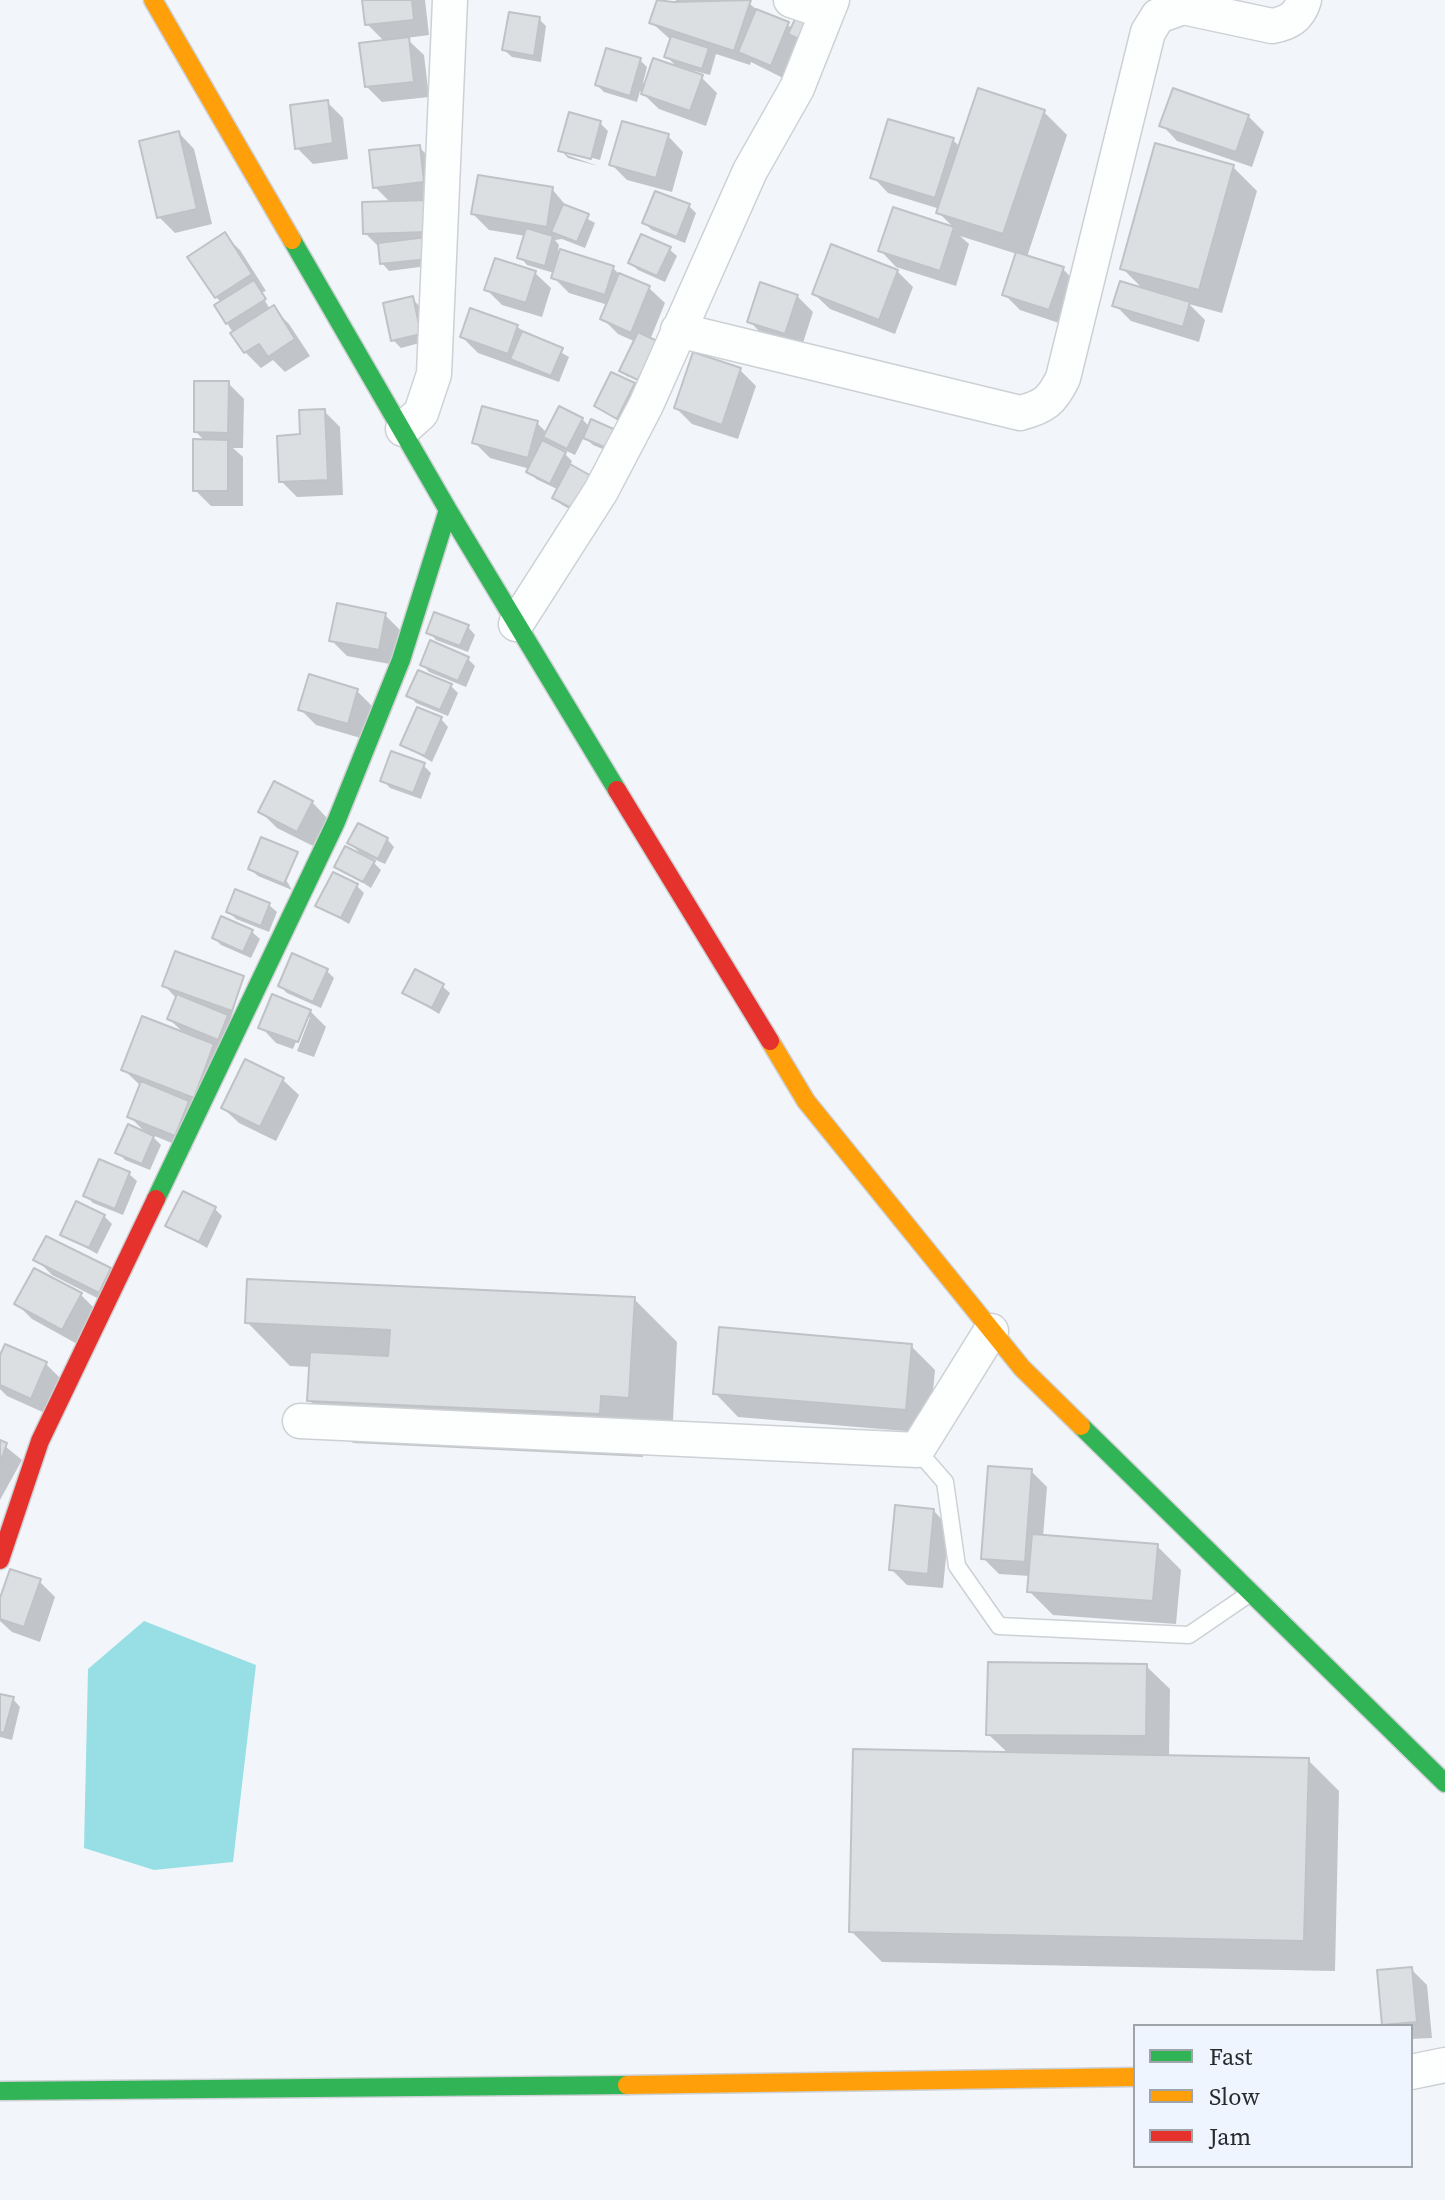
<!DOCTYPE html>
<html>
<head>
<meta charset="utf-8">
<style>
  body { margin:0 }
  #map { position:relative; width:1445px; height:2200px; overflow:hidden; background:#f2f6fa; font-family:"Source Serif 4",serif }
  canvas { display:block }
  .legend { position:absolute; left:1133px; top:2024px; width:280px; height:144px; box-sizing:border-box; background:#eef5fe; border:2px solid #9ea4aa; margin:0; padding:10px 14px; list-style:none; font-size:24px; color:#272a2d }
  .legend li { display:flex; align-items:center; gap:16px; height:40px }
  .legend b { width:40px; border:2px solid #9ea4aa }
</style>
</head>
<body>
<div id="map">
<canvas width="1445" height="2200"></canvas>
<ul class="legend">
<li><b style="height:10px;background:#30b455"></b>Fast</li>
<li><b style="height:10px;background:#ff9f0a"></b>Slow</li>
<li><b style="height:10px;background:#e5322d"></b>Jam</li>
</ul>
</div>
<script>
const c = document.querySelector('canvas').getContext('2d');
c.lineJoin = 'round';
function fill(path, color) {
  c.fillStyle = color;
  c.fill(path, 'evenodd');
}
function stroke(path, color, width, dash) {
  c.strokeStyle = color;
  c.lineWidth = width;
  c.lineCap = dash ? 'butt' : 'round';
  c.setLineDash(dash || []);
  c.stroke(path);
}
fill(new Path2D(`
  M144 1621 256 1665 233 1862 154 1870 84 1848 88 1669Z`), '#98dfe5');
fill(new Path2D(`
  M364 0H425L429 35 406 38 424 55 429 97 382 102 366 86 385 42 367 24Z
  M659 0 674 4 676 0H745L761 13 793 28 813 24 787 80 751 62 750 65 716 54 710 75 676 66 666 56 671 40 651 22Z
  M539 19 546 26 541 62 512 57 504 50Z
  M640 60 647 67 643 83 701 77 717 93 706 126 659 109 640 91 637 102 604 92 597 85Z
  M327 102 343 118 348 159 313 164 297 148Z
  M1043 111 1067 135 1027 257 1063 269 1078 285 1065 325 1020 310 1004 294 1017 254 960 236 969 244 956 286 896 267 881 251 894 210 955 229 938 212 940 209 888 193 873 177 953 140 960 147Z
  M1248 116 1264 132 1252 167 1177 141 1162 125Z
  M600 123 608 131 600 160 567 151V155L598 166 568 158 561 150Z
  M179 133 194 149 212 224 175 233 159 217Z
  M668 136 683 152 672 192 627 180 611 164Z
  M419 147 435 163V265L389 271 382 263 380 248 365 233 391 203 375 187Z
  M1233 167 1257 191 1222 313 1189 304 1205 320 1199 342 1131 321 1115 305 1145 291 1122 268Z
  M552 189 568 208 595 223 585 248 562 239 555 240 559 245 558 251 613 268 621 276 649 288 665 303 650 340 648 383 628 373V377L622 371 636 342 618 334 602 318 608 305 569 293 553 277 554 273 527 265 520 257 526 236 489 230 473 214Z
  M689 206 696 213 685 243 652 230 644 223Z
  M224 235 240 250 266 291 260 293 270 309 273 308 289 324 310 356 285 372 273 360 261 368 245 352 227 323 222 303 216 297Z
  M669 249 677 256 665 282 638 270 630 263Z
  M897 271 913 287 895 334 830 309 814 294Z
  M535 273 551 288 542 317 502 305 486 289Z
  M797 296 813 312 801 349 765 337 749 321Z
  M412 298 419 306 427 341 401 348 393 340Z
  M517 327 569 357 559 382 478 353 462 337Z
  M740 370 756 386 738 439 692 424 676 408Z
  M228 383 244 399 243 448H233L243 457V506H211L195 490 205 441 196 432Z
  M634 385 641 392 625 425 596 406Z
  M484 408 537 423 547 433 582 419 617 455 593 445 584 437 575 455 558 447 572 461 570 466 583 516 562 505 555 498 559 490 536 479 530 469 490 458 474 442Z
  M324 411 340 427 343 495 297 497 281 481 302 436Z
  M385 615 401 631 395 665 347 656 331 640Z
  M468 627 475 635 468 652 436 640 429 632Z
  M467 658 475 666 466 687 429 672 422 664Z
  M451 686 458 693 448 716 416 703 409 695Z
  M357 691 373 707 364 739 316 725 300 709Z
  M441 719 448 727 432 762 403 745Z
  M423 765 431 773 421 799 390 788 383 780Z
  M312 802 327 818 313 846 277 828 261 812Z
  M262 839 292 890 258 876 250 869Z
  M387 839 394 847 385 864 367 856 381 870 371 888 337 866 363 856 350 843Z
  M357 886 364 893 349 924 318 906Z
  M236 892 269 905 277 912 269 932 236 919 228 911Z
  M222 919 252 932 260 939 251 958 221 945 214 938Z
  M327 971 334 978 321 1008 287 993 280 986Z
  M243 978 191 1151 150 1134 161 1145 150 1170 125 1160 118 1152 147 1134 129 1116 141 1086 123 1069 186 1035 169 1019 177 999 164 985Z
  M442 986 450 993 439 1014 405 993Z
  M310 1011 326 1027 314 1057 297 1051 310 1017H306L293 1049 276 1043 261 1027Z
  M283 1080 299 1095 276 1141 239 1123 223 1108Z
  M129 1174 137 1181 123 1215 93 1203 86 1196Z
  M215 1209 222 1216 207 1248 168 1225Z
  M104 1216 112 1224 97 1254 63 1234Z
  M47 1238 115 1307 52 1275 36 1259Z
  M34 1270 81 1295 97 1311 79 1345 32 1319 16 1303Z
  M634 1299 677 1342 672 1440 644 1439 643 1457 353 1443 309 1400 311 1367 290 1366 247 1322Z
  M911 1346 935 1370 929 1433 738 1417 715 1393Z
  M6 1347 46 1364 62 1380 47 1414 7 1396 0 1389V1360Z
  M0 1442 22 1460 0 1500Z
  M1031 1471 1047 1487 1043 1537 1157 1546 1181 1570 1176 1624 1053 1615 1029 1591 1030 1576 999 1574 983 1558Z
  M934 1511 949 1527 943 1588 907 1585 891 1569Z
  M39 1581 55 1597 40 1642 12 1632 0 1621V1604Z
  M1146 1666 1170 1689 1169 1757 1308 1760 1339 1791 1335 1971 882 1962 851 1931 1009 1754 988 1734Z
  M0 1696 13 1699 20 1707 12 1740 0 1737Z
  M1411 1969 1427 1985 1432 2038 1411 2039V2026L1384 2024Z`), '#0003');
const building = new Path2D(`
  M362 0H412L414 20 365 25Z
  M657 0 673 2 751 0 734 51 649 23Z
  M756 9 789 22 771 66 738 52Z
  M509 12 540 17 534 56 502 50Z
  M797 15 814 23 805 42 788 34Z
  M671 36 709 48 702 69 664 57Z
  M409 37 414 82 365 87 359 43Z
  M606 48 641 58 630 96 595 85Z
  M653 58 703 75 690 111 641 94Z
  M978 88 1045 110 1003 234 936 213Z
  M1173 88 1249 115 1236 152 1159 126Z
  M328 100 333 143 295 149 290 105Z
  M569 112 601 121 591 159 558 151Z
  M888 119 954 138 935 198 870 178Z
  M622 121 669 134 656 178 609 165Z
  M179 131 197 209 157 218 139 141Z
  M1155 143 1234 165 1199 290 1120 269Z
  M420 145 424 182 373 188 369 150Z
  M478 175 553 187 547 227 471 214Z
  M655 191 690 204 677 237 642 223Z
  M428 200 429 232 363 234 362 202Z
  M563 204 589 214 577 242 551 232Z
  M893 207 954 227 940 271 878 251Z
  M526 228 553 236 545 266 517 258Z
  M225 232 252 274 215 298 187 257Z
  M641 234 671 247 657 276 628 263Z
  M427 237 429 259 380 264 378 243Z
  M831 244 898 270 879 320 812 294Z
  M560 249 614 266 605 295 551 278Z
  M1016 252 1064 267 1049 310 1002 295Z
  M495 258 536 271 526 303 484 290Z
  M619 273 650 286 631 333 600 319Z
  M254 280 266 299 226 324 214 305Z
  M1120 281 1190 302 1183 327 1112 306Z
  M760 282 798 295 785 334 747 322Z
  M413 296 421 334 391 341 383 303Z
  M274 305 295 339 268 357 259 344 244 353 230 333Z
  M470 308 518 325 508 354 460 337Z
  M522 331 563 348 551 376 510 359Z
  M638 332 657 341 638 380 619 371Z
  M693 352 741 368 722 425 674 408Z
  M611 372 635 383 617 419 594 406Z
  M194 381H229L228 433 194 432Z
  M482 406 538 421 528 458 472 443Z
  M559 406 583 418 567 449 543 437Z
  M325 409 328 480 279 482 277 436 300 434 299 410Z
  M591 419 618 431 609 449 583 438Z
  M193 439 228 440V491H193Z
  M542 440 566 452 550 484 526 472Z
  M570 464 593 477 575 510 552 498Z
  M337 603 386 613 379 650 329 641Z
  M434 612 469 625 460 646 426 633Z
  M430 640 469 657 458 681 420 665Z
  M418 670 452 684 440 710 406 696Z
  M309 674 358 689 348 724 298 710Z
  M417 707 442 717 425 756 400 745Z
  M391 751 425 763 413 793 380 781Z
  M274 781 313 801 297 832 258 812Z
  M358 823 388 838 378 859 347 843Z
  M261 837 298 852 284 884 248 869Z
  M345 846 375 861 363 882 334 867Z
  M333 872 358 884 341 918 315 906Z
  M235 889 270 903 261 926 226 912Z
  M221 916 253 930 243 952 212 938Z
  M175 951 244 976 232 1011 162 986Z
  M292 953 328 969 313 1002 278 986Z
  M415 969 444 984 432 1008 402 993Z
  M177 994 228 1015 218 1040 167 1019Z
  M272 994 311 1010 298 1042 258 1028Z
  M142 1016 214 1044 194 1098 121 1070Z
  M245 1059 284 1078 260 1127 221 1108Z
  M141 1081 189 1101 175 1136 127 1117Z
  M128 1124 154 1136 142 1164 115 1153Z
  M99 1159 130 1172 115 1209 83 1196Z
  M183 1191 216 1207 199 1242 165 1226Z
  M76 1201 105 1215 89 1248 60 1235Z
  M46 1236 111 1268 99 1293 33 1260Z
  M34 1268 82 1293 62 1330 14 1304Z
  M247 1279 635 1297 629 1398 601 1396 600 1414 307 1401 310 1352 388 1356 390 1330 245 1323Z
  M719 1327 912 1344 906 1410 713 1394Z
  M5 1344 47 1362 31 1399 0 1385V1355Z
  M0 1440 7 1443 0 1464Z
  M988 1466 1032 1469 1025 1562 981 1559Z
  M895 1505 934 1509 928 1574 889 1570Z
  M1032 1534 1158 1544 1153 1601 1027 1592Z
  M10 1569 41 1579 24 1627 0 1619V1598Z
  M988 1662 1147 1664 1146 1736 986 1735Z
  M0 1694 14 1697 4 1733 0 1732Z
  M853 1749 1309 1758 1304 1941 849 1932Z
  M1412 1967 1417 2022 1382 2025 1377 1970Z`);
fill(building, '#dcdfe2');
stroke(building, '#c0c2c6', 2);
const lane = new Path2D(`
  M917 1450 945 1482 957 1566 999 1626 1189 1635 1249 1594`);
const street = new Path2D(`
  M791 0 827 12
  M678 330 1020 413C1044 407 1052 401 1063 378L1148 32 1158 16 1183 7 1272 26C1289 23 1299 17 1304 0
  M403 429 421 413 434 374 450 0
  M516 624 601 491 646 405 750 171 797 88 832 0
  M300 1421 917 1450 991 1331
  M1411 2072 1445 2065`);
const fast = new Path2D(`
  M292 240 448 510 617 790
  M156 1199 336 822 401 660 448 510
  M1081 1426 1445 1783
  M0 2091 627 2085`);
const slow = new Path2D(`
  M153 0 292 240
  M770 1041 806 1101 1022 1368 1081 1426
  M627 2085 1135 2077`);
const jam = new Path2D(`
  M617 790 770 1041
  M0 1560 40 1441 156 1199`);
stroke(lane, '#cdd0d4', 19);
stroke(street, '#cdd0d4', 37);
stroke(fast, '#cdd0d4', 21);
stroke(slow, '#cdd0d4', 21);
stroke(jam, '#cdd0d4', 21);
stroke(lane, '#fdfefe', 16);
stroke(street, '#fdfefe', 34);
stroke(fast, '#30b455', 18);
stroke(slow, '#ff9f0a', 18);
stroke(jam, '#e5322d', 18);
</script>
</body>
</html>
